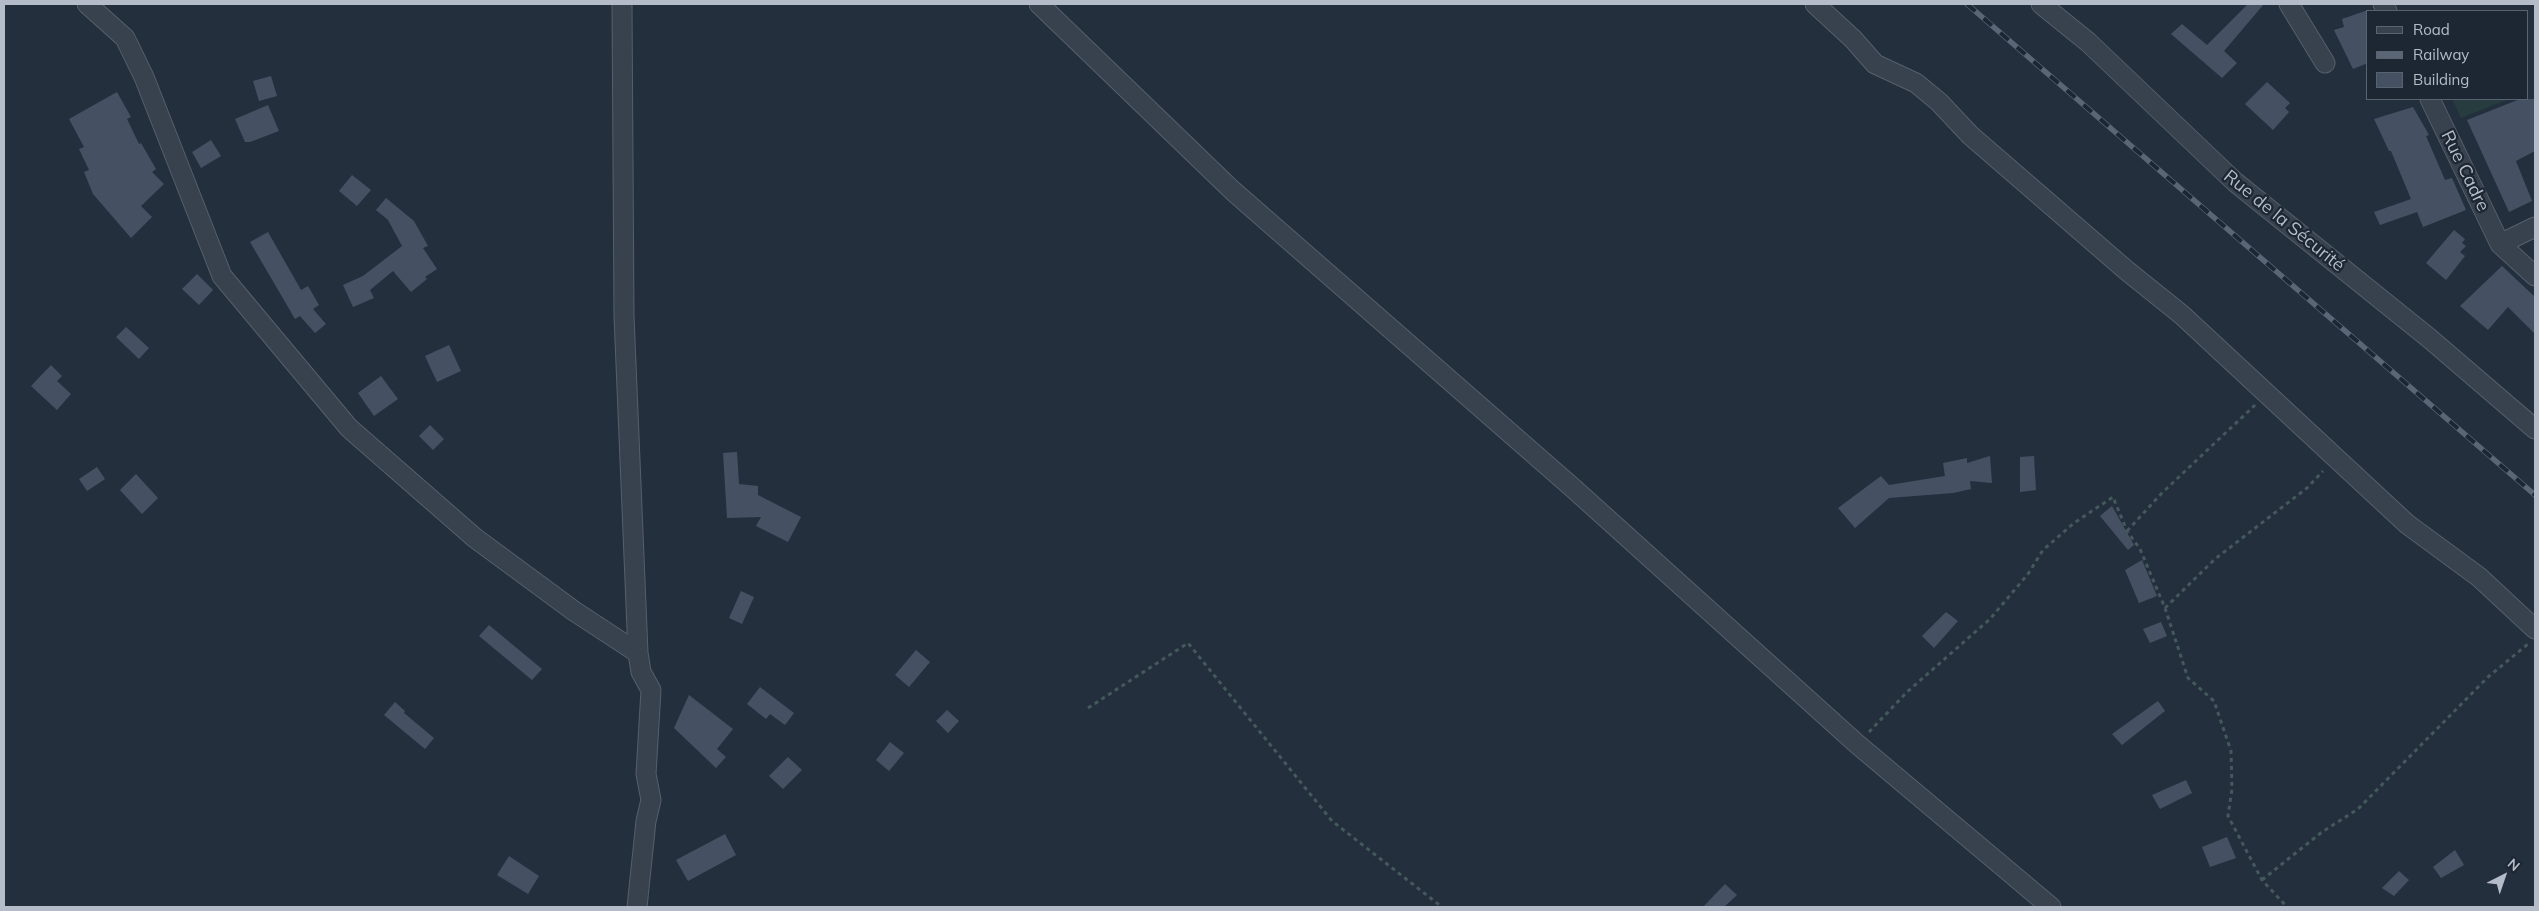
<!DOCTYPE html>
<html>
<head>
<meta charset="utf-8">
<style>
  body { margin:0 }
  #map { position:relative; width:2539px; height:911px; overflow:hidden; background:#242f3e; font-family:Mulish,sans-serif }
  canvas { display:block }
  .frame { position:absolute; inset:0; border:5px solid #b4bcc9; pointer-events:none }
  .legend { position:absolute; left:2366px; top:10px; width:162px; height:90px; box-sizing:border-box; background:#1d2633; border:1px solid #59626f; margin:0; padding:6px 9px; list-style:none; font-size:15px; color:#b4bcc9 }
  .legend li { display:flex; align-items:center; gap:10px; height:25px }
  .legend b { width:25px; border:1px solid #59626f }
  .north { position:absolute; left:2479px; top:851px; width:50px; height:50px; -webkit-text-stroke:4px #1d2633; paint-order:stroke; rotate:41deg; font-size:14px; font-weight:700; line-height:20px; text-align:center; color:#b4bcc9 }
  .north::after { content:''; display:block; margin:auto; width:18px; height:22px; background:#b4bcc9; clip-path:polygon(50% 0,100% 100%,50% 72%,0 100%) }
</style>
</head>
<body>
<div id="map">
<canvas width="2539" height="911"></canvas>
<div class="frame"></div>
<ul class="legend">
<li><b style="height:6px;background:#38414e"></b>Road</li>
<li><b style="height:6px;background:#5a6575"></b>Railway</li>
<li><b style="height:14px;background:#455162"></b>Building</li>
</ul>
<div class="north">N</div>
</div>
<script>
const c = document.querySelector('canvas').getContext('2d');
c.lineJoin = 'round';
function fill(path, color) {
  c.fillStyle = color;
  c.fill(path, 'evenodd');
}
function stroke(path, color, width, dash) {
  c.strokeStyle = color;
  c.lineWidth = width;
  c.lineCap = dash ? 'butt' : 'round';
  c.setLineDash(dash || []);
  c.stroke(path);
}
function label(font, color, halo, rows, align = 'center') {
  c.font = font + ' Mulish,sans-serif';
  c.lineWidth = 4.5;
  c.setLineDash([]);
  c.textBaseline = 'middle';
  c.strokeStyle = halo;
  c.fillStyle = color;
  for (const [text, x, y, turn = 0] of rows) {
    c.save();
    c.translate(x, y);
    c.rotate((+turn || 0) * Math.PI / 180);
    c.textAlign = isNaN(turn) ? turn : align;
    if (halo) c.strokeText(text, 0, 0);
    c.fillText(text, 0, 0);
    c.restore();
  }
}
fill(new Path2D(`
  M2452 99H2509L2461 118Z`), '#263c3f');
fill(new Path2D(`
  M2248 4H2264L2224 51 2237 63 2222 78 2171 34 2182 24 2207 45Z
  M2368 10V63L2353 69 2334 30 2344 27 2342 19Z
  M271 76 277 96 259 101 253 81Z
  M2267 82 2290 103 2285 108 2289 112 2273 130 2245 104Z
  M117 92 131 117 127 119 139 144 141 143 156 169 152 172 164 184 141 206 152 217 131 238 93 194 84 172 89 170 79 149 84 147 69 119Z
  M2520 99H2535V151L2516 161 2532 201 2509 212 2467 120Z
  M268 105 279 131 250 142H245L235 119Z
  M2413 107 2429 135 2426 136 2445 180 2452 178 2466 210 2423 227 2417 212 2380 225 2374 212 2411 199 2391 151H2389L2374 119Z
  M211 140 221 156 201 168 192 152Z
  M352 175 371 190 357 206 339 191Z
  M386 198 414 221 428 246 423 248 437 269 425 277 427 279 411 292 393 271 370 290 374 298 353 307 343 285 363 276 402 246 388 220 376 210Z
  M2454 230 2465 239 2462 243 2466 246 2460 252 2465 256 2446 280 2426 263Z
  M268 232 301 290 308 286 319 305 313 309 326 324 315 333 300 316 295 319 250 242Z
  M2502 266 2535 297V334L2508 307 2488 330 2460 306Z
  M197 274 213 290 199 305 182 289Z
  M126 327 149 348 139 359 116 337Z
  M449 345 461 371 437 382 425 356Z
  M51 365 62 376 57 381 71 394 57 410 31 386Z
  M381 376 398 399 374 416 358 393Z
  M430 425 444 439 433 450 419 436Z
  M737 452 739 484 758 486V495L801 517 788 542 756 526 761 517 727 518 723 453Z
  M1990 456 1992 483 1970 481 1971 489 1953 493 1889 498 1855 528 1838 508 1881 476 1889 485 1945 476 1943 463 1967 458V463Z
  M2034 456 2036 490 2020 492V457Z
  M97 467 105 479 87 491 79 479Z
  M136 474 158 498 142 514 120 490Z
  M2112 506 2134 545 2128 550 2100 516Z
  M2142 560 2157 596 2139 603 2125 570Z
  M741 591 754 597 742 624 729 618Z
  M1946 612 1958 621 1934 648 1922 636Z
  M2161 622 2167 636 2150 643 2143 629Z
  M489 625 542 669 532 680 479 636Z
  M916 650 930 662 909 687 895 675Z
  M760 687 794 713 785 725 770 714 766 719 747 704Z
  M689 695 733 729 717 749 726 757 716 768 674 728Z
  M2158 701 2165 711 2122 745 2112 734Z
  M395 702 405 711 404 713 434 738 425 749 384 715Z
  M947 710 959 721 948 733 936 721Z
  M890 742 904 753 889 771 876 760Z
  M788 757 802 770 783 789 769 776Z
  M2186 780 2192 793 2160 809 2152 795Z
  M725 834 736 855 688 881 676 860Z
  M2227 837 2236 858 2210 867 2202 847Z
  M2455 850 2464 865 2441 878 2433 867Z
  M509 856 539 876 528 894 497 875Z
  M2399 871 2409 880 2394 896 2382 888Z
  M1725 884 1737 895 1724 907H1703Z`), '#455162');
const minor = new Path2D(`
  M87 4 125 38 144 77 222 276 349 428 475 538 574 611 638 653
  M622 4 624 316 638 653 641 672 651 690 646 774 651 800 646 821 637 907
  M1039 4 1233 191 1573 488 1857 744 2051 907
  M1815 4 1853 39 1875 64 1916 83 1939 102 1970 135 2126 270 2182 315 2407 524 2479 577 2535 629
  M2041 4 2088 42 2235 182 2429 338 2535 429
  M2289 4 2325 63
  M2383 4 2387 11
  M2430 99 2500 244 2535 276
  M2500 244 2535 227`);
stroke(minor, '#565f6c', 21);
stroke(new Path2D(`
  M2127 531 2162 493 2255 405
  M2165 608 2215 559 2307 488 2323 471
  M1088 708 1188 643 1332 821 1442 907
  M1869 732 1907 692 1990 619 2028 574 2043 550 2074 523 2113 497 2127 531 2140 549 2165 608 2188 678 2214 701 2231 751 2232 789 2228 816 2262 880 2287 907
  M2262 880 2322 832 2358 809 2488 677 2528 644`), '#44595c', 3, [4, 4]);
stroke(minor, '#38414e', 19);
const rail = new Path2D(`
  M1967 4 2535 495`);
stroke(rail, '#5a6575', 5.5);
stroke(rail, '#1d2633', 4, [11]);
label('18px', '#b4bcc9', '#1d2633', [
  ["Rue Cadre",2465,171,64],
  ["Rue de la Sécurité",2284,221,39]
]);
</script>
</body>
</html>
